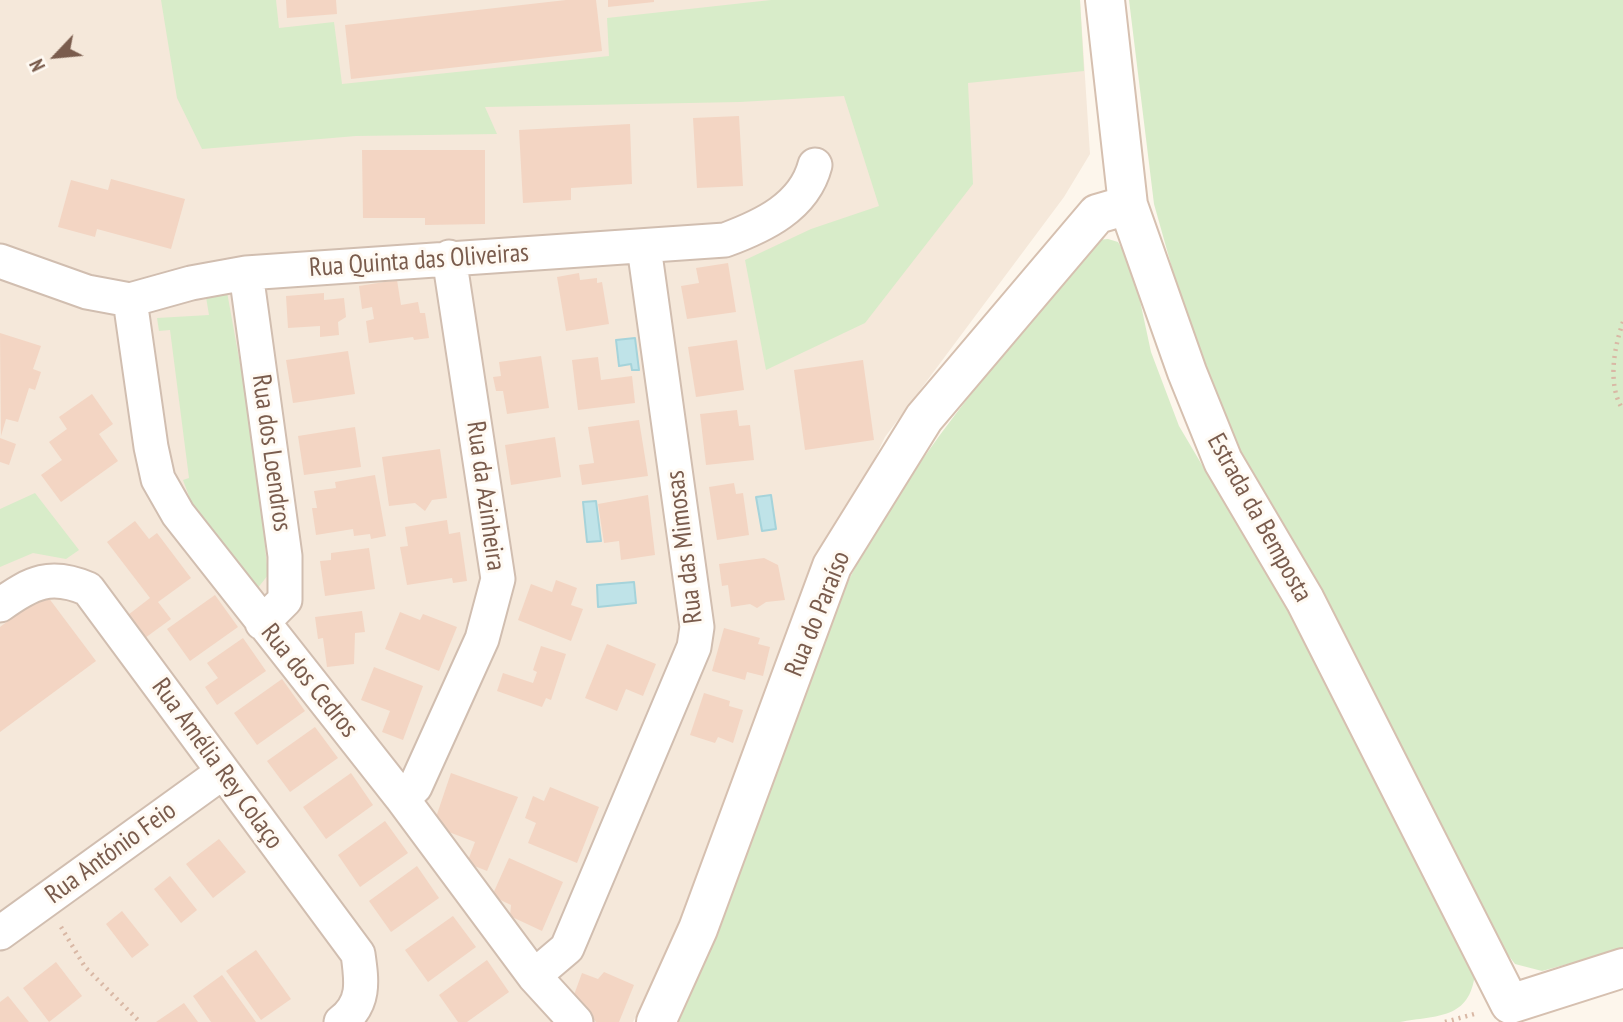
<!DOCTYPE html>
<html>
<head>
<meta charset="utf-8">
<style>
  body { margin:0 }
  #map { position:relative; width:1623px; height:1022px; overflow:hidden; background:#fdf6ec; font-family:"PT Sans Narrow",sans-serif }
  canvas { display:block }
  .north { position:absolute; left:21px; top:21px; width:70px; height:70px; -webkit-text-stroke:5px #fffaf3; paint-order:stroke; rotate:244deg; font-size:19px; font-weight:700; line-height:28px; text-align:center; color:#7a5c4d }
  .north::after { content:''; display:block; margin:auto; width:24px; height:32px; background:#7a5c4d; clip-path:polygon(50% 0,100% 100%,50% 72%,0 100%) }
</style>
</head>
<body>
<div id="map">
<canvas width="1623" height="1022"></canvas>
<div class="north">N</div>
</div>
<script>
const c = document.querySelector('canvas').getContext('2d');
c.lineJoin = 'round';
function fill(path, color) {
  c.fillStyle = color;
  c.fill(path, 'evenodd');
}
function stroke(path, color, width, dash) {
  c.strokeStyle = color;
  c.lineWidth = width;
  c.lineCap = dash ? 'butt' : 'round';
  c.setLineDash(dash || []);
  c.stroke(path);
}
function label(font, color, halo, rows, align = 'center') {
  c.font = font + ' "PT Sans Narrow",sans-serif';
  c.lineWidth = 6;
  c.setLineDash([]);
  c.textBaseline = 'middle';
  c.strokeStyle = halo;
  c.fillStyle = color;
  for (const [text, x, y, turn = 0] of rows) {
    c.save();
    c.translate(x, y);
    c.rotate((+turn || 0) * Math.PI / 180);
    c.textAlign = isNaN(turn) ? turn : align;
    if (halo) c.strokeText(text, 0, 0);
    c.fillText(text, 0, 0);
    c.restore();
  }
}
fill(new Path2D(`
  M0 0H1080L1090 154 1064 197 885 437 794 627 687 925 633 1022H0Z`), '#f5e8da');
fill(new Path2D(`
  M161 0H276L279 28 334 22 342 84 609 56 607 18 771 0H1080L1084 71 968 83 973 184 865 323 766 370 745 260 811 229 879 206 844 96 740 102 485 107 497 134 356 136 202 149 177 98Z
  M1129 0H1623V949L1542 971 1515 964 1490 932 1251 478 1201 371 1154 204Z
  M1108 239 1118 242 1133 268 1151 352 1179 426 1287 609 1475 973C1470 1020 1437 1015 1400 1022H669C706 938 746 855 778 770 800 714 813 655 839 600 902 467 1004 353 1098 240Z
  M227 292 266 507 263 527 268 575 257 589 193 507 183 480 189 478 170 330 159 331 157 318 209 315 206 297Z
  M35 493 79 550 66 559 33 553 0 567V509Z`), '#d8ecc9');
const water = new Path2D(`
  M635 338 639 370H632L631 364 619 366 616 340Z
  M771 495 776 529 762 531 756 497Z
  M596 501 601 541 587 542 583 502Z
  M634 582 636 603 598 607 597 585Z`);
fill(water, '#bfe3e8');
stroke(water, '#a5d3da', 2);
fill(new Path2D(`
  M286 0H336L337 14 287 18Z
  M566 0H596L602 51 351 79 345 25Z
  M608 0H654V2L608 7Z
  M739 116 743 186 697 188 693 118Z
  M630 124 632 184 571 188V200L523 203 519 130Z
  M362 150H485V224L425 225V218H363Z
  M111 179 185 199 171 249 97 229 95 237 58 227 71 180 108 190Z
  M728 263 736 312 687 319 681 286 699 283 696 268Z
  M579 273 580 280 597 278V283L602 282 609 324 566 331 557 277Z
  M397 280 401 305 418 302 420 313H425L429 338 414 340 413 337 369 343 366 321 374 319 372 307 362 309 359 286Z
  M324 293V300L344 298 346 317 338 322 339 335 320 337V326L288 328 286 296Z
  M0 333 41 346 33 369 41 372 35 390 29 388 18 422 6 419 1 436Z
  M737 340 744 390 696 397 688 347Z
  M348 351 355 394 293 403 286 360Z
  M541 356 549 408 507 414 503 391H496L493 377 501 376 499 362Z
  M598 357 601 380 632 376 635 403 578 410 572 360Z
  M863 360 874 440 805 450 794 370Z
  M92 394 113 424 99 434 118 461 61 502 41 475 62 460 49 442 67 429 59 417Z
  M737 410 739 426 750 425 754 460 706 465 700 414Z
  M639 420 648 476 582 485 579 465 594 463 588 427Z
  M355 427 361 467 304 475 298 436Z
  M555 437 561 477 511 485 505 445Z
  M0 438 16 444 9 465 0 462Z
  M440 449 447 498 432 500 425 511 415 503 389 506 382 457Z
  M375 475 386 536 371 539 370 534 354 536 353 529 316 535 312 508H317L314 491 336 488 335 482Z
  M734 483 736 494 743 493 749 535 717 540 709 487Z
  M648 495 655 555 621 560 619 541 604 543 598 504Z
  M447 520 449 534 460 532 467 581 453 583 452 578 407 585 400 547 408 546 405 527Z
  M135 521 149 539 157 533 191 578 158 602 171 619 145 638 128 615 150 598 107 542Z
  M369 548 375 589 325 596 320 561 331 560V553Z
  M764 558 778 565 785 600 766 602 757 608 750 604 731 607 728 585 722 586 719 564Z
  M556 580 577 588 571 605 583 609 571 641 518 620 531 584 552 592Z
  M45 593 96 661 0 732V627Z
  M215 595 238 627 190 661 167 629Z
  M362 611 365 632 355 633 354 664 327 667 323 638 318 639 315 617Z
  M400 612 420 620 423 614 457 627 439 671 385 649Z
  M724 628 760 638 758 644 770 647 763 676 747 672 745 680 712 671Z
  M243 638 266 671 217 705 205 687 218 678 207 663Z
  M607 644 656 664 643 696 626 689 617 711 585 698Z
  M541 646 566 654 551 700 546 698 542 707 497 691 503 673 533 683 537 672 533 670Z
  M374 667 423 686 403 740 382 732 390 711 361 700Z
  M282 679 305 711 257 745 234 713Z
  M704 693 730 701 729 706 743 710 733 743 718 737 715 743 690 735Z
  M315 727 338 758 290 792 267 761Z
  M351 773 373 805 326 839 303 807Z
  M451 773 518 797 487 871 467 863 475 842 433 826Z
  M550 787 599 807 577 863 528 843 536 823 525 818 533 796 544 801Z
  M385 821 408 853 360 887 338 855Z
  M219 839 246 872 213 898 186 864Z
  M509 858 563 882 542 931 510 916 511 905 492 896Z
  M417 866 439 898 391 932 369 901Z
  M170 876 197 910 181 923 154 889Z
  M122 911 149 945 132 958 106 924Z
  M453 916 476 947 428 982 405 950Z
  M256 950 291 999 261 1020 226 971Z
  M487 960 509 992 467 1022H458L439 995Z
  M56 962 82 996 49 1022 23 988Z
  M604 972 634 985 619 1022H596L586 1009 571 1003 582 973 598 979Z
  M222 975 256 1022H211L193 996Z
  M8 996 29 1022H0V1002Z
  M184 1003 198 1022H156Z`), '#f3d5c3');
const street = new Path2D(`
  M0 261 87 292 130 300 191 283 246 273 725 240C763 226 804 207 815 165
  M246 273 285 556V600L262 623
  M130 300 151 447 158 479 178 514 401 797 534 976 576 1022
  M0 605C32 582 51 573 88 589L358 954C362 982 365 1004 341 1022
  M401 797 415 787 482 639 498 579 449 257
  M0 933 223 772
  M534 976 567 948 694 647 697 627 644 247`);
const secondary = new Path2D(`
  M1105 0 1128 205 1187 372 1223 461 1305 600 1510 1004 1623 968
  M656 1022 698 929 832 566 924 418 1097 214 1128 205`);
stroke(street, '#d1beb0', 37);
stroke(secondary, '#d6c0b0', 42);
stroke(new Path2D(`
  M1623 322C1614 348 1607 385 1623 410
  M61 927 85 967 140 1022
  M1445 1022 1478 1013`), '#d9b8a5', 4.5, [2, 5]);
stroke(street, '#fff', 33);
stroke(secondary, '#fff', 38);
label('26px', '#7a5c4d', '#fffaf3', [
  ["Rua Quinta das Oliveiras",419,261,-4],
  ["Rua dos Loendros",271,453,82],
  ["Rua da Azinheira",485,496,82],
  ["Estrada da Bemposta",1259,518,61],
  ["Rua das Mimosas",685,547,-97],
  ["Rua do Paraíso",818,614,-68],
  ["Rua dos Cedros",309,681,51],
  ["Rua Amélia Rey Colaço",217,764,54],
  ["Rua António Feio",111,853,-36]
]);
</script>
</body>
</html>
